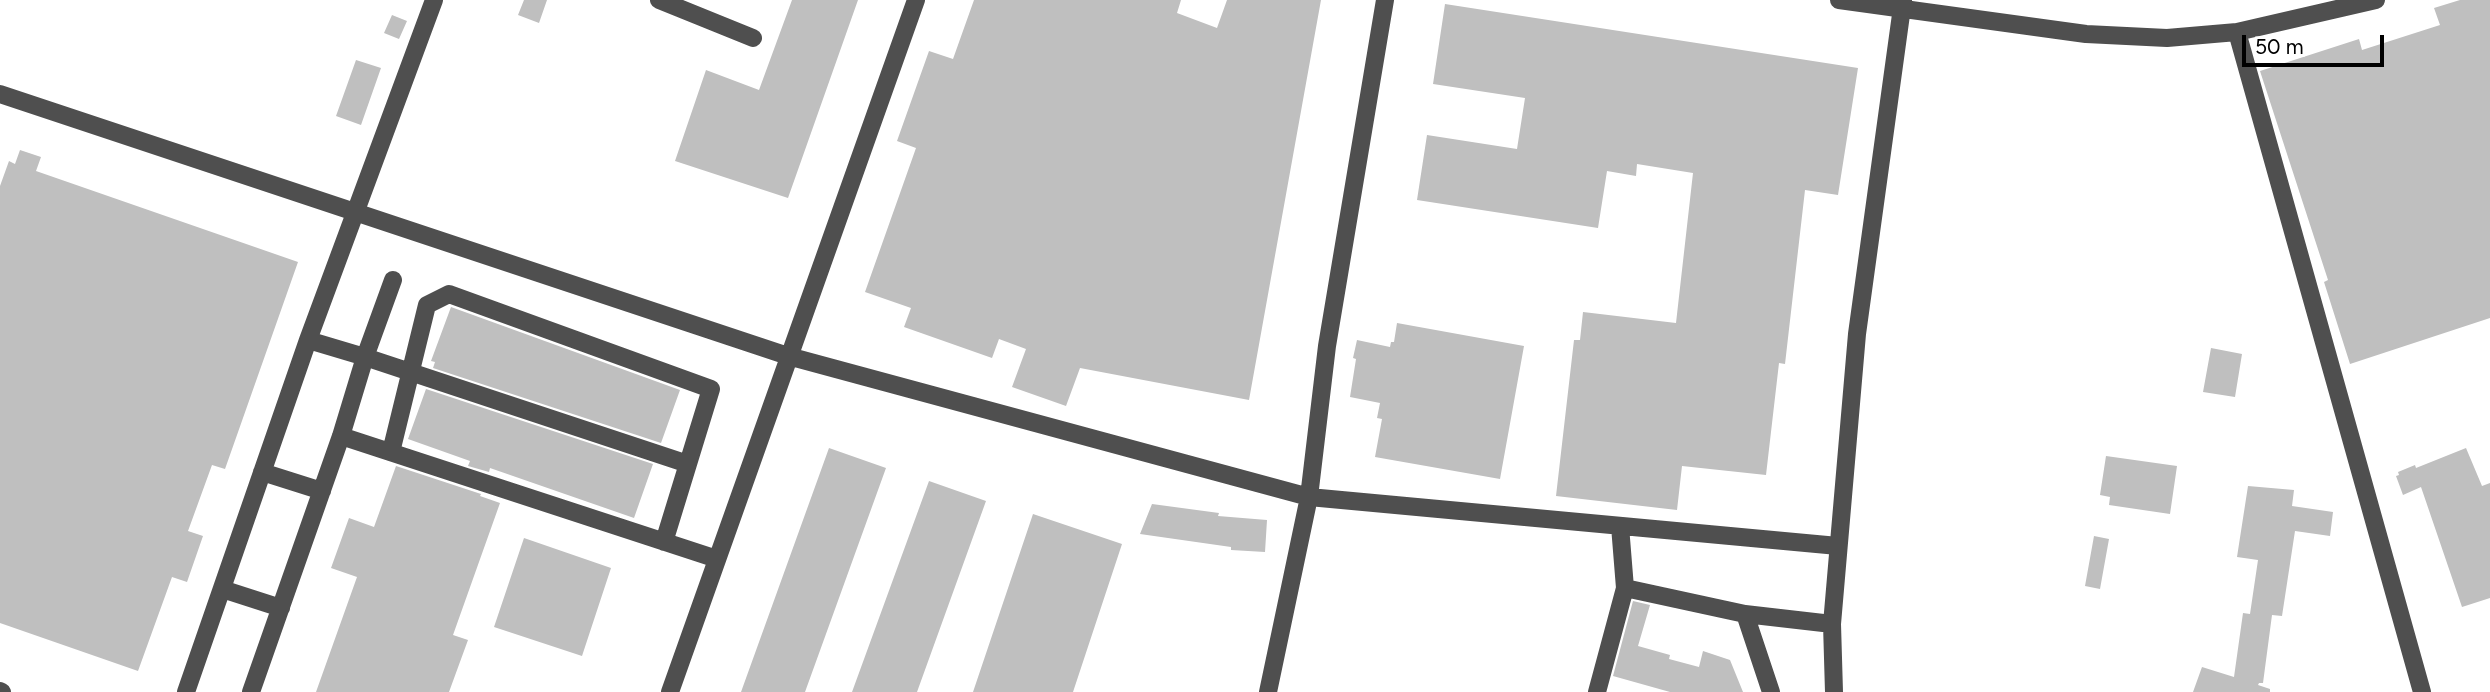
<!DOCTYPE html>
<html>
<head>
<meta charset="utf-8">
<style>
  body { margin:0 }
  #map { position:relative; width:2490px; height:692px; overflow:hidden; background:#fff; font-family:Figtree,sans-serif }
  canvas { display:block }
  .scale { position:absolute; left:2242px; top:35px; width:142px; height:32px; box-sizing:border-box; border:4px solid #000; border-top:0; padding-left:9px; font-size:21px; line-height:24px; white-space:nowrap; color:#000; -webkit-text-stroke:5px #fff; paint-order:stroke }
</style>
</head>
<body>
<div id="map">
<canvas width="2490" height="692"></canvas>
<div class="scale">50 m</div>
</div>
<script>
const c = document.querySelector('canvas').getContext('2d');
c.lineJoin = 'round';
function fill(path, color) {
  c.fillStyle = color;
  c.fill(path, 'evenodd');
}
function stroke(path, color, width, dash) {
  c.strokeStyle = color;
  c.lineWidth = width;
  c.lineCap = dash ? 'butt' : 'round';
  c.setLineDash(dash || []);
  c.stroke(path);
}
fill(new Path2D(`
  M524 0H547L539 23 518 15Z
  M792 0H858L788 198 675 161 706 70 759 90Z
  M974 0H1181L1177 13 1217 28 1227 0H1321L1249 400 1080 368 1066 406 1012 387 1026 349 999 339 992 358 904 327 911 308 865 292 916 148 897 141 929 51 953 59Z
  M2460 0H2490V318L2350 364 2324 282 2328 280 2260 71 2359 39 2362 50 2440 25 2434 8Z
  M1445 4 1858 68 1838 195 1805 190 1785 364 1779 363 1766 475 1682 466 1677 510 1556 496 1574 340H1580L1583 312 1676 323 1693 173 1637 164 1636 176 1607 171 1598 228 1417 200 1427 135 1517 149 1525 98 1433 84Z
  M392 15 407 21 399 39 384 33Z
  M356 60 381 68 361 125 336 116Z
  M20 150 41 157 36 171 298 262 225 469 212 465 188 531 203 536 187 582 172 577 138 671 0 623V186L9 161 15 164Z
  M451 307 680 390 661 443 433 368 435 362 431 361Z
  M1397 323 1524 346 1500 479 1375 457 1382 419 1377 418 1380 403 1350 397 1356 359 1353 358 1357 340 1390 347 1391 342H1394Z
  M2211 348 2242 354 2235 397 2203 392Z
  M426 389 653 464 634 518 490 468 489 472 468 466 470 461 408 439Z
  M829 448 886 468 805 692H741Z
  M2466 448 2482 486 2490 483V598L2462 607 2421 487 2403 495 2396 476 2399 475 2398 472 2415 465 2416 468Z
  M2106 456 2177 466 2170 514 2109 505 2110 497 2100 495Z
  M396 466 481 494 480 496 500 503 453 635 468 640 449 692H316L357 577 331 568 349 518 374 527Z
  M929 481 986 501 917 692H852Z
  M2248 486 2294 490 2292 506 2333 512 2330 536 2295 531 2282 616 2272 615 2263 683H2259L2258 685 2270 689V692H2193L2202 667 2234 677 2243 613 2250 614 2258 560 2237 557Z
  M1152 504 1219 513 1218 516 1267 520 1265 552 1231 550V547L1140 534Z
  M1033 514 1122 544 1073 692H973Z
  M2094 536 2109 539 2100 589 2085 586Z
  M524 538 611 568 582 656 494 627Z
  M1633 601 1650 605 1638 646 1670 655 1669 659 1699 667 1703 651 1730 660 1743 692H1670L1613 676Z`), '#bfbfbf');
stroke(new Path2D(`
  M659 0 753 38
  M1839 0 2086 34 2167 38 2237 32 2376 0
  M2237 32 2422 692
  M0 94 788 356 1309 497 1838 546
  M308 340 365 357 688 464
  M341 436 717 559
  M391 452 427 305 449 294 711 389 664 542
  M262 472 322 491
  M1620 526 1625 588 1745 614 1771 692
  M222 589 281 608
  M1745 614 1832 624
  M0 691 2 692
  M186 692 308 340 434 0
  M251 692 341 436 365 357 393 280
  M670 692 916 0
  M1268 692 1309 497 1327 346 1385 0
  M1597 692 1625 588
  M1834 692 1832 624 1857 334 1903 0`), '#4f4f4f', 18);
</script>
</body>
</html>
